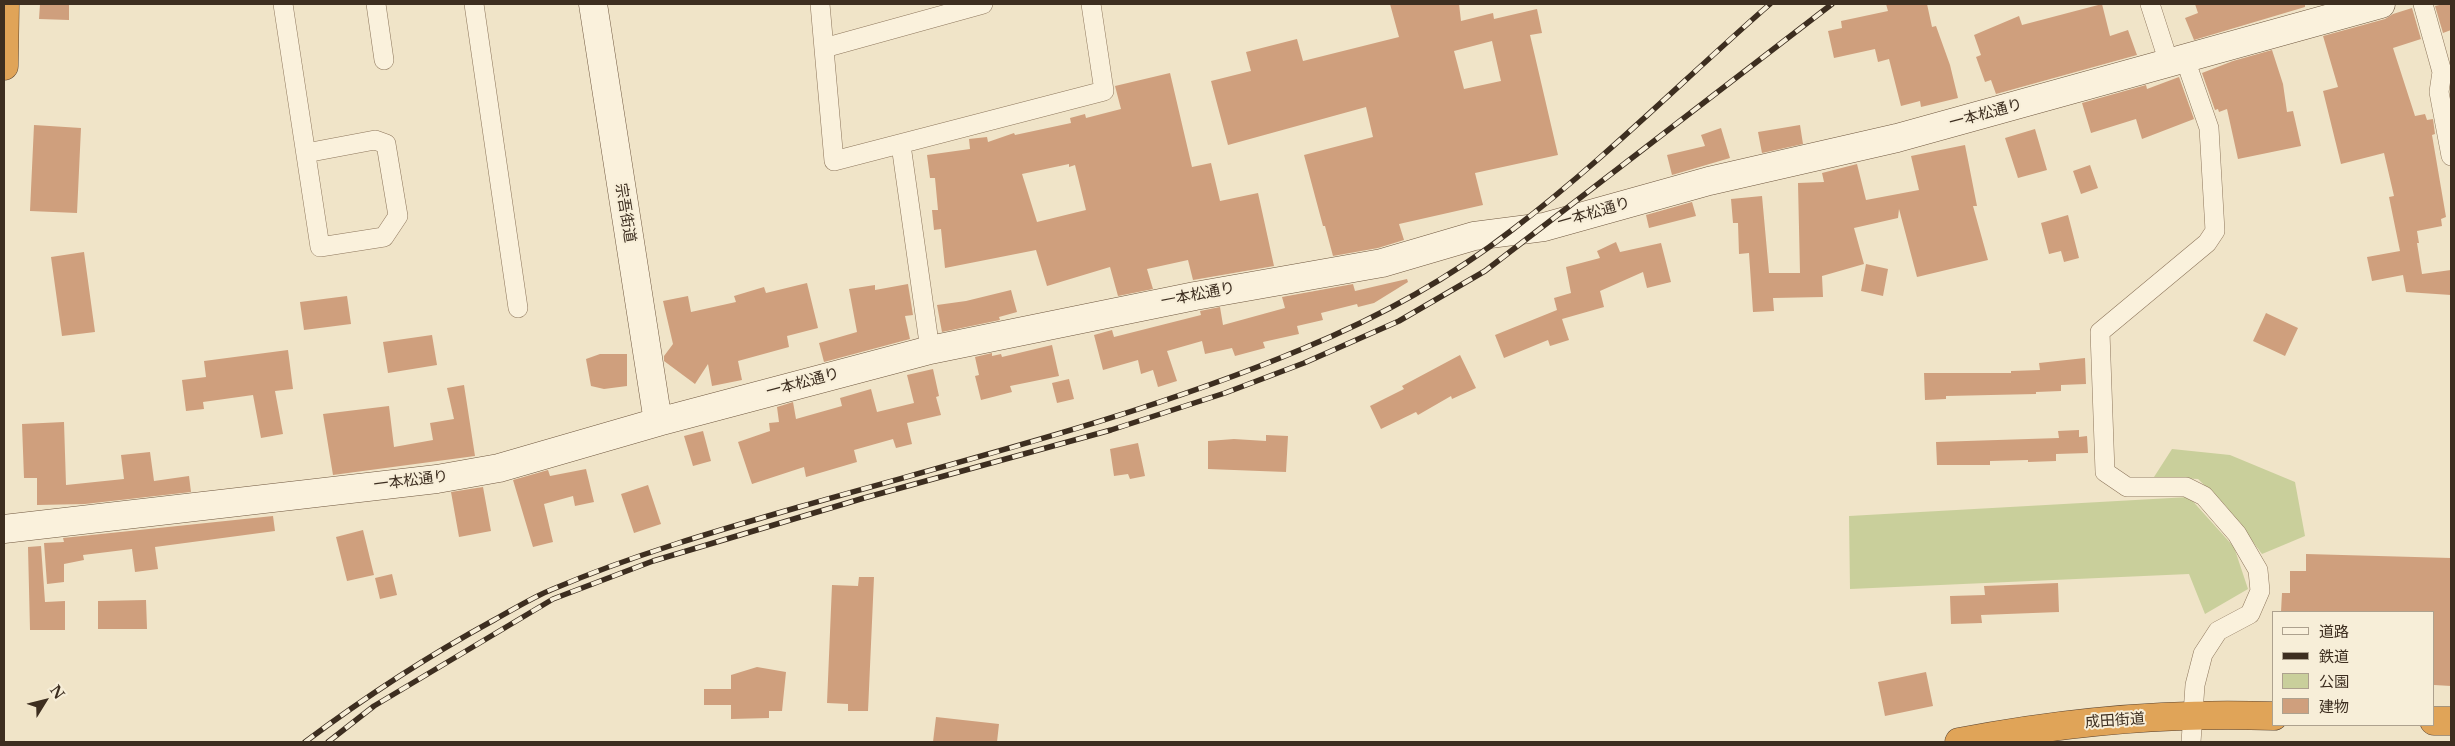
<!DOCTYPE html>
<html>
<head>
<meta charset="utf-8">
<style>
  body { margin:0 }
  #map { position:relative; width:2455px; height:746px; overflow:hidden; background:#f0e4c8; font-family:"Libre Baskerville","Noto Sans JP",serif }
  canvas { display:block }
  .frame { position:absolute; inset:0; border:5px solid #3d2e20; pointer-events:none }
  .legend { position:absolute; left:2272px; top:611px; width:162px; height:115px; box-sizing:border-box; background:#f7eed8; border:1px solid #ada18e; margin:0; padding:6px 9px; list-style:none; font-size:15px; color:#3d2e20 }
  .legend li { display:flex; align-items:center; gap:10px; height:25px }
  .legend b { width:25px; border:1px solid #ada18e }
  .north { position:absolute; left:20px; top:676px; width:50px; height:50px; -webkit-text-stroke:4px #f7eed8; paint-order:stroke; rotate:54deg; font-size:14px; font-weight:700; line-height:20px; text-align:center; color:#3d2e20 }
  .north::after { content:''; display:block; margin:auto; width:18px; height:22px; background:#3d2e20; clip-path:polygon(50% 0,100% 100%,50% 72%,0 100%) }
</style>
</head>
<body>
<div id="map">
<canvas width="2455" height="746"></canvas>
<div class="frame"></div>
<ul class="legend">
<li><b style="height:6px;background:#faf1dc"></b>道路</li>
<li><b style="height:6px;background:#3d2e20"></b>鉄道</li>
<li><b style="height:14px;background:#c9cf9b"></b>公園</li>
<li><b style="height:14px;background:#cf9f7d"></b>建物</li>
</ul>
<div class="north">N</div>
</div>
<script>
const c = document.querySelector('canvas').getContext('2d');
c.lineJoin = 'round';
function fill(path, color) {
  c.fillStyle = color;
  c.fill(path, 'evenodd');
}
function stroke(path, color, width, dash) {
  c.strokeStyle = color;
  c.lineWidth = width;
  c.lineCap = dash ? 'butt' : 'round';
  c.setLineDash(dash || []);
  c.stroke(path);
}
function label(font, color, halo, rows, align = 'center') {
  c.font = font + ' "Libre Baskerville","Noto Sans JP",serif';
  c.lineWidth = 4;
  c.setLineDash([]);
  c.textBaseline = 'middle';
  c.strokeStyle = halo;
  c.fillStyle = color;
  for (const [text, x, y, turn = 0] of rows) {
    c.save();
    c.translate(x, y);
    c.rotate((+turn || 0) * Math.PI / 180);
    c.textAlign = isNaN(turn) ? turn : align;
    if (halo) c.strokeText(text, 0, 0);
    c.fillText(text, 0, 0);
    c.restore();
  }
}
fill(new Path2D(`
  M2172 449 2230 455 2295 482 2305 536 2262 554 2225 505 2198 479 2154 477Z
  M2189 497 2234 547 2248 589 2205 614 2189 574 1850 589 1849 516Z`), '#c9cf9b');
fill(new Path2D(`
  M40 4H69V20L39 19Z
  M1390 4H1459L1461 21 1493 13 1494 19 1537 9 1542 33 1530 35 1558 155 1475 173 1483 205 1399 224 1404 240 1378 248 1333 256 1325 226H1323L1304 155 1373 137 1366 107 1228 145 1211 81 1251 71 1246 52 1297 39 1303 61 1399 37ZM1492 41 1501 81 1464 89 1454 51Z
  M1886 4H1927L1932 27 1936 26 1950 65 1958 98 1921 107 1920 101 1901 106 1889 59 1878 62 1875 49 1834 58 1828 31 1842 28 1841 21 1888 11Z
  M2102 4 2110 36 2128 30 2137 55 1996 94 1991 80 1985 82 1976 57 1981 55 1974 35 2019 16 2022 25Z
  M2195 4H2305V7L2194 40 2185 18 2198 13Z
  M2444 4H2451V30L2443 33 2435 6Z
  M2412 8 2421 39 2393 48 2415 116 2425 114 2427 120 2433 119 2435 134 2432 135 2446 217 2441 219 2442 226 2417 231 2419 243H2417L2422 274 2451 270V295L2406 292 2403 275 2372 281 2367 257 2400 251 2389 197 2394 196 2384 153 2341 164 2323 91 2338 87 2323 36 2385 19 2393 14Z
  M2272 50 2283 84 2287 112 2293 111 2301 146 2238 159 2227 109 2219 112 2218 109 2215 110 2202 73 2233 61Z
  M1170 73 1192 167 1211 163 1220 201 1258 193 1274 266 1193 280 1188 260 1147 269 1153 289 1118 296 1110 267 1047 286 1036 250 945 268 941 229 934 230 932 210H938L935 178H930L927 155 970 149 969 139 987 137 988 142 1014 133 1015 135 1071 123 1070 118 1085 114 1086 118 1121 109 1115 86ZM1069 164V167L1075 165 1086 210 1037 222 1022 174Z
  M2179 77 2194 119 2142 139 2136 119 2091 133 2082 103 2146 85 2147 89Z
  M34 125 81 128 77 213 30 211Z
  M1800 125 1803 144 1762 153 1758 132Z
  M1721 128 1730 158 1672 175 1667 155 1705 146 1701 135Z
  M2035 129 2047 170 2018 178 2005 138Z
  M1965 145 1977 206H1973L1988 260 1917 277 1899 209 1898 218 1854 228 1864 264 1822 276 1823 297 1773 298 1774 311 1753 312 1749 253 1739 254 1738 223H1733L1731 199 1762 196 1769 273H1800L1798 183 1824 182 1822 173 1857 164 1866 200 1919 190 1911 156Z
  M2090 165 2098 188 2081 194 2073 171Z
  M1692 202 1696 216 1649 228 1646 215Z
  M2068 215 2079 258 2064 262 2061 251 2049 254 2041 223Z
  M1616 242 1620 252 1661 243 1671 282 1647 288 1643 272 1600 291 1604 307 1562 319 1569 340 1550 346 1548 340 1504 358 1495 335 1557 310 1554 298 1571 293 1566 267 1600 258 1597 251Z
  M84 252 95 332 62 336 51 257Z
  M1866 264 1888 269 1883 296 1861 291Z
  M1407 279 1408 282 1374 303 1358 307 1357 304 1321 313 1323 320 1297 326 1299 334 1263 342 1265 348 1235 356 1232 348 1205 354 1202 341 1167 351 1177 381 1158 387 1153 370 1141 374 1138 360 1103 370 1094 335 1112 330 1114 337 1201 315 1200 311 1220 307 1223 325 1285 308 1282 297 1353 284 1355 291Z
  M807 283 818 328 787 336 789 347 738 361 742 380 712 386 708 364 695 384 664 361V356L673 344 663 301 688 296 691 312 736 302 734 296 764 287 766 293Z
  M908 284 913 315 905 316 910 339 824 362 819 343 857 332 849 289 875 285V290Z
  M1011 290 1017 312 999 317 1000 320 942 332 937 305 966 301Z
  M347 296 351 324 304 330 300 302Z
  M2266 313 2298 328 2285 356 2253 341Z
  M432 335 437 365 388 373 383 342Z
  M1052 345 1059 376 1010 386 1012 392 981 400 975 376 979 375 975 357 992 353V356L1001 354 1002 357Z
  M288 350 293 389 275 391 283 434 261 438 253 395 203 402 204 409 186 411 182 380 206 377 204 361Z
  M600 354H627V386L604 389 591 386 586 359Z
  M1460 355 1476 388 1452 399 1451 396 1418 415 1416 412 1381 429 1370 406 1404 389 1402 386Z
  M2085 358 2086 384 2061 385V391L2036 392V394L1946 396V399L1925 400 1924 373H2011V371L2040 370 2039 363Z
  M933 369 939 396 936 397 941 415 907 423 912 444 896 448 893 439 854 450 857 462 806 477 804 467 752 484 738 442 770 431 769 423 779 422 777 407 793 402 796 419 842 406 840 398 871 389 877 412 914 403 907 375Z
  M1069 379 1074 399 1057 403 1052 383Z
  M464 385 475 456 333 475 323 414 389 406 394 447 433 440 430 423 454 419 447 388Z
  M64 422 66 485 124 479 121 455 150 452 154 481 189 476 191 492 85 504 37 505V478H24L22 424Z
  M2079 430V437L2087 436 2088 453 2056 454V461L2028 462V460L1990 461V465H1937L1936 442 2059 438 2058 431Z
  M703 431 711 461 693 466 684 436Z
  M1266 435 1288 436 1286 472 1208 469V441L1234 439 1266 441Z
  M1138 443 1145 476 1130 479 1128 474 1114 476 1110 449Z
  M586 469 594 502 575 506 573 496 544 504 553 542 533 547 513 480 548 470 550 476Z
  M648 485 661 524 634 533 621 494Z
  M483 487 491 531 459 537 451 492Z
  M273 516 275 531 155 547 158 569 135 572 132 549 83 555 84 560 64 564V582L47 584 44 543 64 542 63 538Z
  M363 530 374 575 347 581 336 537Z
  M41 546 45 602 65 601V630H30L28 547Z
  M2306 554 2451 558V686L2434 685V612H2281L2282 593H2290V571H2306Z
  M392 574 397 595 380 599 375 578Z
  M859 577H874L868 711H848V704L827 703 832 585 858 586Z
  M2058 583 2059 612 1981 615 1982 623 1951 624 1950 596 1985 595 1984 586Z
  M146 600 147 629H98V601Z
  M757 667 786 672 782 711H769V718L731 719V705H704V689H731V675Z
  M1926 672 1933 706 1885 716 1878 682Z
  M936 717 999 724 997 742H933Z`), '#cf9f7d');
const street = new Path2D(`
  M283 4 320 247 384 237 398 216 386 144 375 140 306 153
  M376 4 384 60
  M474 4 518 308
  M820 4 834 161 1104 91 1091 4
  M2150 4 2169 63
  M2423 4 2442 72 2439 92 2451 156
  M824 48 983 4
  M2185 59 2209 128 2215 231 2207 243 2100 332 2105 472 2127 487H2186L2204 496 2237 534 2258 570 2260 591 2250 614 2218 631 2203 654 2195 685 2191 742
  M901 145 930 350`);
const secondary = new Path2D(`
  M593 4 658 422
  M4 529 437 479 499 468 658 422 930 350 1195 296 1382 263 1474 236 1544 227 1709 181 1897 138 2381 4`);
const highway = new Path2D(`
  M4 66 5 4
  M2434 721H2451
  M1959 742C2062 722 2168 712 2274 716`);
stroke(street, '#8d765c', 20);
stroke(secondary, '#6f573f', 29);
stroke(highway, '#5b4430', 29);
stroke(street, '#faf1dc', 19);
stroke(secondary, '#faf1dc', 28);
stroke(highway, '#e0a458', 28);
const rail = new Path2D(`
  M305 742C365 697 428 656 494 620 514 609 533 597 553 589 633 555 716 531 799 507 967 459 1140 417 1302 349 1375 319 1449 279 1512 230 1603 161 1684 79 1770 4
  M328 742 374 706 553 599 653 561 864 498 1111 430 1225 393 1304 363 1399 321 1485 271 1832 4`);
stroke(rail, '#3d2e20', 5.5);
stroke(rail, '#f7eed8', 4, [11]);
label('15px', '#3d2e20', '#f7eed8', [
  ["一本松通り",1986,114,-15],
  ["宗吾街道",625,213,81],
  ["一本松通り",1594,213,-16],
  ["一本松通り",1198,295,-11],
  ["一本松通り",803,383,-15],
  ["一本松通り",411,481,-7],
  ["成田街道",2115,721,-4]
]);
</script>
</body>
</html>
